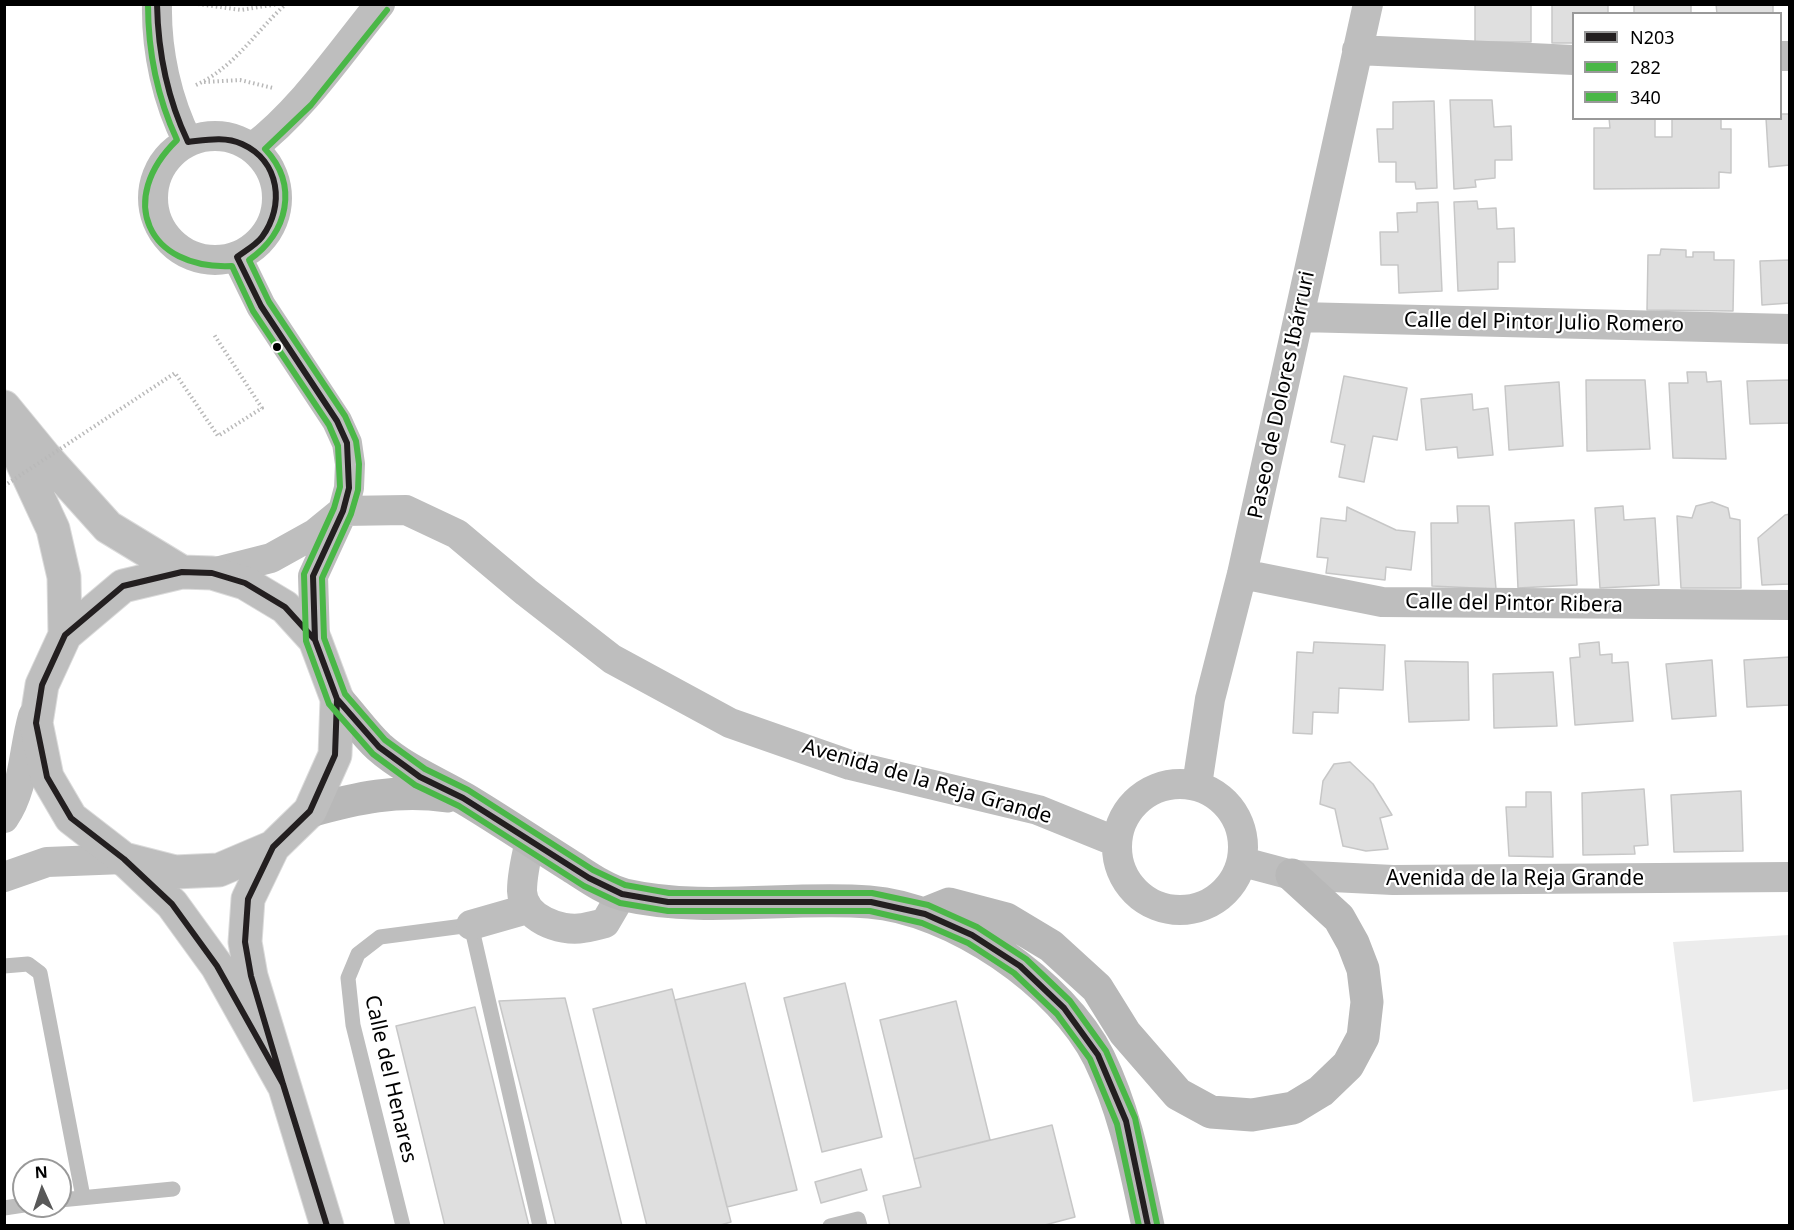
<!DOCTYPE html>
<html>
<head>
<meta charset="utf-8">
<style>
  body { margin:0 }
  #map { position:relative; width:1794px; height:1230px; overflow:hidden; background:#fff; font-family:"Noto Sans",sans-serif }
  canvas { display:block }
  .frame { position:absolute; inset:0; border:6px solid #000; pointer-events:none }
  .legend { position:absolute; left:1572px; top:12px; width:210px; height:108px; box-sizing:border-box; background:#fff; border:2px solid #999; margin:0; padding:8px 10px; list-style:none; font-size:18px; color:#000 }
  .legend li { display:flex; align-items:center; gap:12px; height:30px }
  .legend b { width:30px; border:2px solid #999 }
  .north { position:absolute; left:12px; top:1158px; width:60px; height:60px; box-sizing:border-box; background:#fff; border:2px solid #999; border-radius:50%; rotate:357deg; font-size:16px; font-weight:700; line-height:24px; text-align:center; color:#000 }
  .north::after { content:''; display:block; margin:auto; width:21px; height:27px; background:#595959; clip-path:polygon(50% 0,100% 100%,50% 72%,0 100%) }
</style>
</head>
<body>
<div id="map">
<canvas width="1794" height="1230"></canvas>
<div class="frame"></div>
<ul class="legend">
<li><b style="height:8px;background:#231f20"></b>N203</li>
<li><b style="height:8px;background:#4ab747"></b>282</li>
<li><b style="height:8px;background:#4ab747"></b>340</li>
</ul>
<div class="north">N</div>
</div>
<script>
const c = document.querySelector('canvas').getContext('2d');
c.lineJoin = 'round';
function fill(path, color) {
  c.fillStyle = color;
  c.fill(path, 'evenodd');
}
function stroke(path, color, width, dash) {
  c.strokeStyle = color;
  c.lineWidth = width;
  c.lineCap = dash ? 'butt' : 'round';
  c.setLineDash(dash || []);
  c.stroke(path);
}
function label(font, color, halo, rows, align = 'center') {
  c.font = font + ' "Noto Sans",sans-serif';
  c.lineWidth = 4.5;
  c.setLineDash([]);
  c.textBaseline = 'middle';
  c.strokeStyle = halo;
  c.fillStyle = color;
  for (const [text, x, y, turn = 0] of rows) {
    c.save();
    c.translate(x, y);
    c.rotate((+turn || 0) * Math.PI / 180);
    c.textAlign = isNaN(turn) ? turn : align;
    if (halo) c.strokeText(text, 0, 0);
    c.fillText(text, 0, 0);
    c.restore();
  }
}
fill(new Path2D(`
  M1789 935V1089L1693 1102 1673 942Z`), '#ececec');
const building = new Path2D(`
  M1475 4H1531V42H1475Z
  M1552 4H1608V14H1574V43H1552Z
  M1634 4H1691V14H1634Z
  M1716 4H1773V14H1717Z
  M1450 100H1492L1494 127 1511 126 1512 160H1495V178L1475 180 1476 187 1454 189Z
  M1434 101 1437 188 1416 189 1415 182H1396V162H1379L1377 129H1393V102Z
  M1780 114H1790V165L1769 167 1766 118H1780Z
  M1609 118H1655V137H1672V118H1721V129H1731V173L1719 172V188L1594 189V128H1610Z
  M1477 201 1478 209 1496 208 1497 229 1514 228 1515 262H1498V289L1458 291 1454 202Z
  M1438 202 1442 291 1399 293 1398 265H1381L1380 232H1398L1397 213 1417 212V203Z
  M1661 249 1686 250V257H1693V252H1714V260H1734L1733 311 1647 310 1648 255H1660Z
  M1790 260V303L1762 305 1760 261Z
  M1687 372H1706L1707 382 1721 381 1726 459 1673 458 1669 383H1688Z
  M1344 376 1407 388 1397 440 1373 436 1364 482 1339 477 1345 445 1331 442Z
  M1586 380H1645L1650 449 1587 451Z
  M1790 380V423L1750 424 1747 381Z
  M1559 382 1563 446 1509 450 1505 386Z
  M1472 394 1473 410 1488 408 1493 455 1458 458 1457 447 1426 450 1421 399Z
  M1712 502 1728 508 1730 518 1740 520 1741 588H1681L1677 516 1692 518 1696 506Z
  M1457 506H1489L1496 589 1432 586 1431 523H1458Z
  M1623 506 1624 520 1655 518 1659 585 1600 588 1595 508Z
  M1347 507 1396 530 1415 532 1411 570 1386 567 1385 580 1326 573 1328 558 1317 557 1321 518 1346 521Z
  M1790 514V584L1762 585 1758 538 1785 515Z
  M1574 520 1577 585 1518 588 1515 523Z
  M1314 642 1385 645 1383 690 1339 688 1338 713 1313 712 1312 734 1293 733 1297 652 1313 653Z
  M1599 642 1600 655 1612 654V663L1628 662 1633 721 1575 725 1570 658 1580 657 1579 644Z
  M1790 657V705L1747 707 1744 660Z
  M1712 660 1716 716 1672 719 1666 664Z
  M1405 661 1468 662 1469 720 1409 722Z
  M1553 672 1557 726 1494 728 1493 674Z
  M1350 762 1373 784 1392 815 1380 818 1388 849 1366 851 1343 846 1335 809 1320 804 1323 781 1334 764Z
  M1644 789 1648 845 1634 846 1635 854 1583 855 1582 793Z
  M1741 791 1743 851 1674 852 1671 795Z
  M1526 792H1551L1553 857 1509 856 1506 807H1526Z
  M745 983 797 1190 727 1207 675 1000Z
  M845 983 882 1137 822 1152 784 998Z
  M672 989 731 1222 717 1226H647L593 1009Z
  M565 998 622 1226H556L499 1001Z
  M956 1001 990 1140 914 1159 880 1020Z
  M475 1007 529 1226H445L396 1026Z
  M1052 1125 1075 1217 1041 1226H890L883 1196 921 1187 914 1159Z
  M861 1169 867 1190 821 1203 815 1182Z`);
fill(building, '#dfdfdf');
stroke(building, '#c7c7c7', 1.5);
const primary = new Path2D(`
  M4 407 45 457 108 527 182 572
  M9 434 53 529 64 577 65 635
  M273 847 248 899 245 942 251 976 327 1226
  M124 859 175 872 219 870 273 847 310 811 335 755 337 699 315 640 285 607 245 583 212 573 182 572 123 586 65 635 42 685 36 723 47 777 71 818 124 859 172 904 217 966 283 1084`);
stroke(primary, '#dbdbdb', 35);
stroke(new Path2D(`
  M198 4 241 10 278 4
  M204 82 240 80 273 88
  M196 85C235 67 255 32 286 4`), '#b9b9b9', 4, [1.5, 3]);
stroke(new Path2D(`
  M4 966 28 964 40 973 83 1197
  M60 1200 173 1189
  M4 1208 24 1205
  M403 1226 353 1025 348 978 358 954 380 937 471 925 540 1226
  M830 1226 858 1219 860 1226`), '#bebebe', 15);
stroke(new Path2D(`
  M157 4C156 51 167 101 188 142
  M1357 50 1574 60
  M1780 56H1790
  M153 198a62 62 0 1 1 124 0a62 62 0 1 1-124 0Z
  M252 148C302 110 340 53 380 4
  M237 257 261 306 337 421 347 443 350 464 349 488 343 511 313 576 315 640
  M1299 317 1790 329
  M212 573 271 558 316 533 343 511 406 510 457 534 526 592 612 659 730 723 850 765 1038 810 1117 842
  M1242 574 1382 602 1790 605
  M1117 847a63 63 0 1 1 126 0a63 63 0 1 1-126 0Z
  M1197 785 1210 699 1242 574 1368 4
  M4 818C25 787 23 751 33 716
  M530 841C526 858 522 874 522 891 523 918 560 932 583 928 590 927 598 925 605 923L622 894
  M1243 862 1292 875 1393 880 1790 877
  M4 877 47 862 124 859
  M471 925 527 909`), '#bebebe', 30);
stroke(new Path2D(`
  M337 699C351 714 364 733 379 747 405 770 436 782 465 799 500 820 534 843 569 865 585 875 605 890 625 895 704 913 788 896 869 902 952 908 1062 983 1099 1058 1126 1114 1135 1166 1148 1226
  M310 811C357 798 397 789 447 796
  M929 912 949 904 1006 919 1051 946 1097 988 1125 1033 1178 1094 1211 1112 1252 1115 1293 1108 1321 1091 1348 1065 1363 1037 1367 1002 1363 969 1353 943 1339 918 1292 875`), '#b8b8b8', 33);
stroke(primary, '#bebebe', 33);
stroke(new Path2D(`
  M4 486 175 373 218 436 262 408 213 333`), '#b9b9b9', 4, [1.5, 3]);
stroke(new Path2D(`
  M157 4C158 53 167 98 188 142 206 140 225 136 242 144 280 161 285 206 262 237 256 245 245 251 237 257L261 306 337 421 347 443 349 488 343 511 313 576 315 640 337 699 379 747 420 777 463 798 589 878 622 894 668 902H871L925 914 972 935 1020 966 1064 1008 1098 1055 1126 1121 1148 1226
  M182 572 212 573 245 583 285 607 315 640 337 699 335 755 310 811 273 847 248 899 245 942 251 976 283 1084 217 966 172 904 124 859 71 818 47 777 36 723 42 685 65 635 123 586Z
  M283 1084 327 1226
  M283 1084 327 1226`), '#231f20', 6);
stroke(new Path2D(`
  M148 4C148 52 157 97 177 140 116 199 147 270 232 266L253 311 329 425 338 446 340 487 334 508 304 574 306 641 329 704 373 754 415 785 459 806 584 886 620 903 668 911H870L922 923 968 943 1014 973 1057 1014 1090 1059 1117 1124 1139 1226`), '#4ab747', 6);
stroke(new Path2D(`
  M387 10 311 105 265 149C299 185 288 233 249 260L269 302 345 416 356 441 359 464 358 490 351 514 322 578 324 638 345 694 385 740 425 769 468 790 593 870 625 885 669 893H872L928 905 977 927 1026 959 1070 1001 1106 1051 1135 1118 1157 1224`), '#4ab747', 6);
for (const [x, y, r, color] of [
  [277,347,5,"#000"]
]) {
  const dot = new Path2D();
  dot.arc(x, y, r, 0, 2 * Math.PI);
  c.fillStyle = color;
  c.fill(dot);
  stroke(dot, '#fff', 2);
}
label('21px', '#000', '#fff', [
  ["Calle del Pintor Julio Romero",1544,323,1],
  ["Paseo de Dolores Ibárruri",1282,395,-78],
  ["Calle del Pintor Ribera",1514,604,1],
  ["Avenida de la Reja Grande",927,782,16],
  ["Avenida de la Reja Grande",1515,879],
  ["Calle del Henares",390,1079,77]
]);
</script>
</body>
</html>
